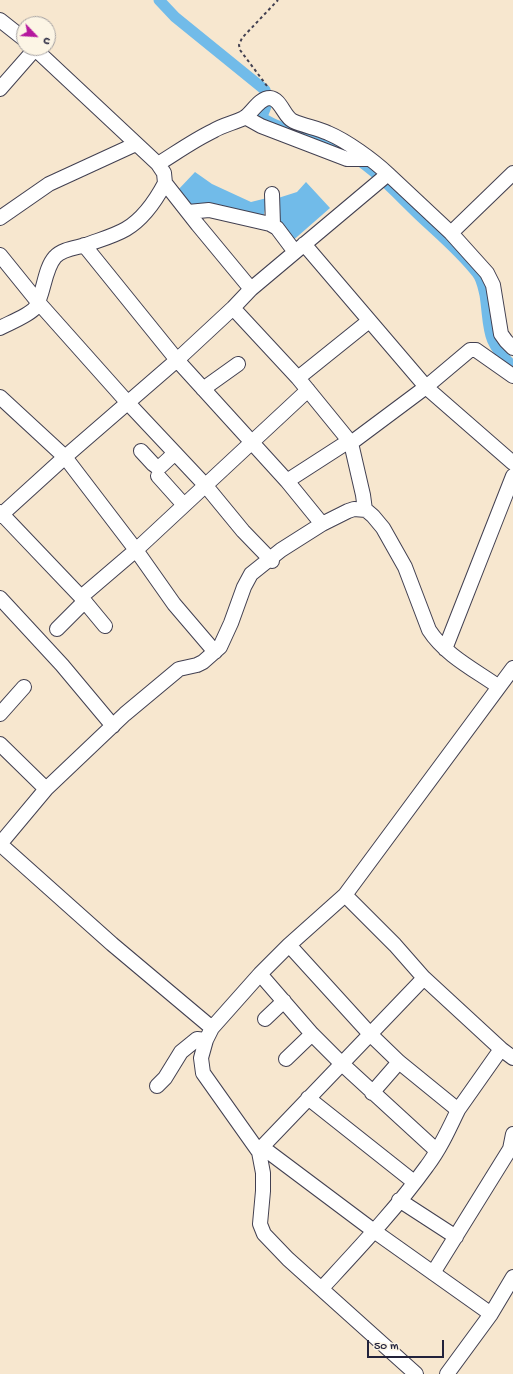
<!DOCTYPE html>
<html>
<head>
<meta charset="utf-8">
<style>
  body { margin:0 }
  #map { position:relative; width:513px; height:1374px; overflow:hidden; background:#f7e7cf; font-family:"Gochi Hand",sans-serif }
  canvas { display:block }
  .north { position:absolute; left:16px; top:16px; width:40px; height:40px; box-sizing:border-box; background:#fcf5e5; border:1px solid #a5a1a1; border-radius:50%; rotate:115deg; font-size:11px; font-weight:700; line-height:16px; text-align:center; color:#22223b }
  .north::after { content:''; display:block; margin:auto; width:14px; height:18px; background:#b5179e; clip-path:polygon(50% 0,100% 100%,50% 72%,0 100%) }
  .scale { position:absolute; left:367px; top:1340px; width:77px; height:18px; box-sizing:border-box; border:2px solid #22223b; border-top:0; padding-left:5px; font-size:12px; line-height:14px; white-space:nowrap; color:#22223b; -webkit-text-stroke:3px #fcf5e5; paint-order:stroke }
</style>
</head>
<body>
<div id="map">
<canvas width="513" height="1374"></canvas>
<div class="north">U</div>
<div class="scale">50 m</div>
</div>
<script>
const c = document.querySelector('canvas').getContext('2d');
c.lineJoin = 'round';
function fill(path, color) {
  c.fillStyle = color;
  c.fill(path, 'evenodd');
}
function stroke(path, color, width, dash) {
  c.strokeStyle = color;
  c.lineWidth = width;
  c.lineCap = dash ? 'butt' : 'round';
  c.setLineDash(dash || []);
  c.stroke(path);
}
fill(new Path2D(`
  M195 172 212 184 251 202 267 198 263 220 192 211 177 191Z
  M306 182 330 208 290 243 278 227 275 199 297 192Z`), '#71bbe9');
stroke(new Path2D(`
  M159 0 175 17 265 90C269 99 266 109 261 117 285 133 315 135 340 148 370 164 394 191 419 215 438 233 460 251 477 273 482 279 483 287 485 295 490 328 485 342 513 366`), '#71bbe9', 11);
const minor = new Path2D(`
  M0 20 24 39
  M34 48 158 164 164 173 165 183 198 225 251 289
  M0 89 35 49
  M245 117 261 126 347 159H368
  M388 174 451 233 487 273 493 285 501 334 506 341 513 348
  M272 194 273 225
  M188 212 209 210 270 224 277 228 295 252
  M0 218 49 184 136 144
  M451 233 513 173
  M304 244 427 388 513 463
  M84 245 177 360 287 481 322 524
  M0 255 38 302 128 403 206 486 243 531 272 561
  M233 308 298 378 351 443
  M0 328C9 323 28 316 35 308 44 295 44 269 55 257 62 249 76 248 86 245 99 240 114 236 126 229 143 219 156 200 165 183
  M298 378 369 321
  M203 389 238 364
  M0 397 65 457 136 550 174 604 215 652
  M141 451 153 464 157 467 161 466 175 453
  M158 476 184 505
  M287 481 349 441
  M365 510 363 495 351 443 426 387 470 350H476L513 376
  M0 512 81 597 105 626
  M0 516 65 457 177 360 233 308 251 289 388 174C373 160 347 141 328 133 317 128 304 126 293 121 284 117 281 99 270 98 259 98 252 113 244 118 234 123 222 125 213 131 194 140 176 153 158 164
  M81 597 136 550 308 390
  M0 598 62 665 113 726
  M57 629 84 602
  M445 649 513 476
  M0 714 24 687
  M0 744 46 789
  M0 844 46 789 125 714 179 669 197 665 203 662 220 647 231 623 244 587 251 574 281 550 322 524 348 511 354 509 366 510 373 516 383 528 405 567 429 630C445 655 475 670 499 687
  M0 844 112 944 212 1028
  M345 895 513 668
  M289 945 370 1034 399 1062 458 1110C449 1129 440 1149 427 1166 396 1209 358 1249 322 1288
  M260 974 312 1034 341 1063 437 1151
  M265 1019 284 1001
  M286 1059 312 1034
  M157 1086 165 1078 181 1052 197 1039 206 1040
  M372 1093 399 1062
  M308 1098 414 1182
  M458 1110 501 1049
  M262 1147 374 1231 491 1314
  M259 1152 262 1147 424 978
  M399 1200 456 1237
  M433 1273 510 1149 513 1134
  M416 1374 288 1259 264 1234 260 1224 263 1191V1173L259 1152 203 1073 201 1058 206 1040 212 1028 260 974 289 945 345 895 395 945 424 978 501 1049 513 1058
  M447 1374 491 1314 513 1277`);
stroke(minor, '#424051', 16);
stroke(new Path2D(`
  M267 86 240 50 239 45 242 38 278 0`), '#424051', 2, [3, 3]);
stroke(minor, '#fff', 14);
</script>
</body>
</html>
